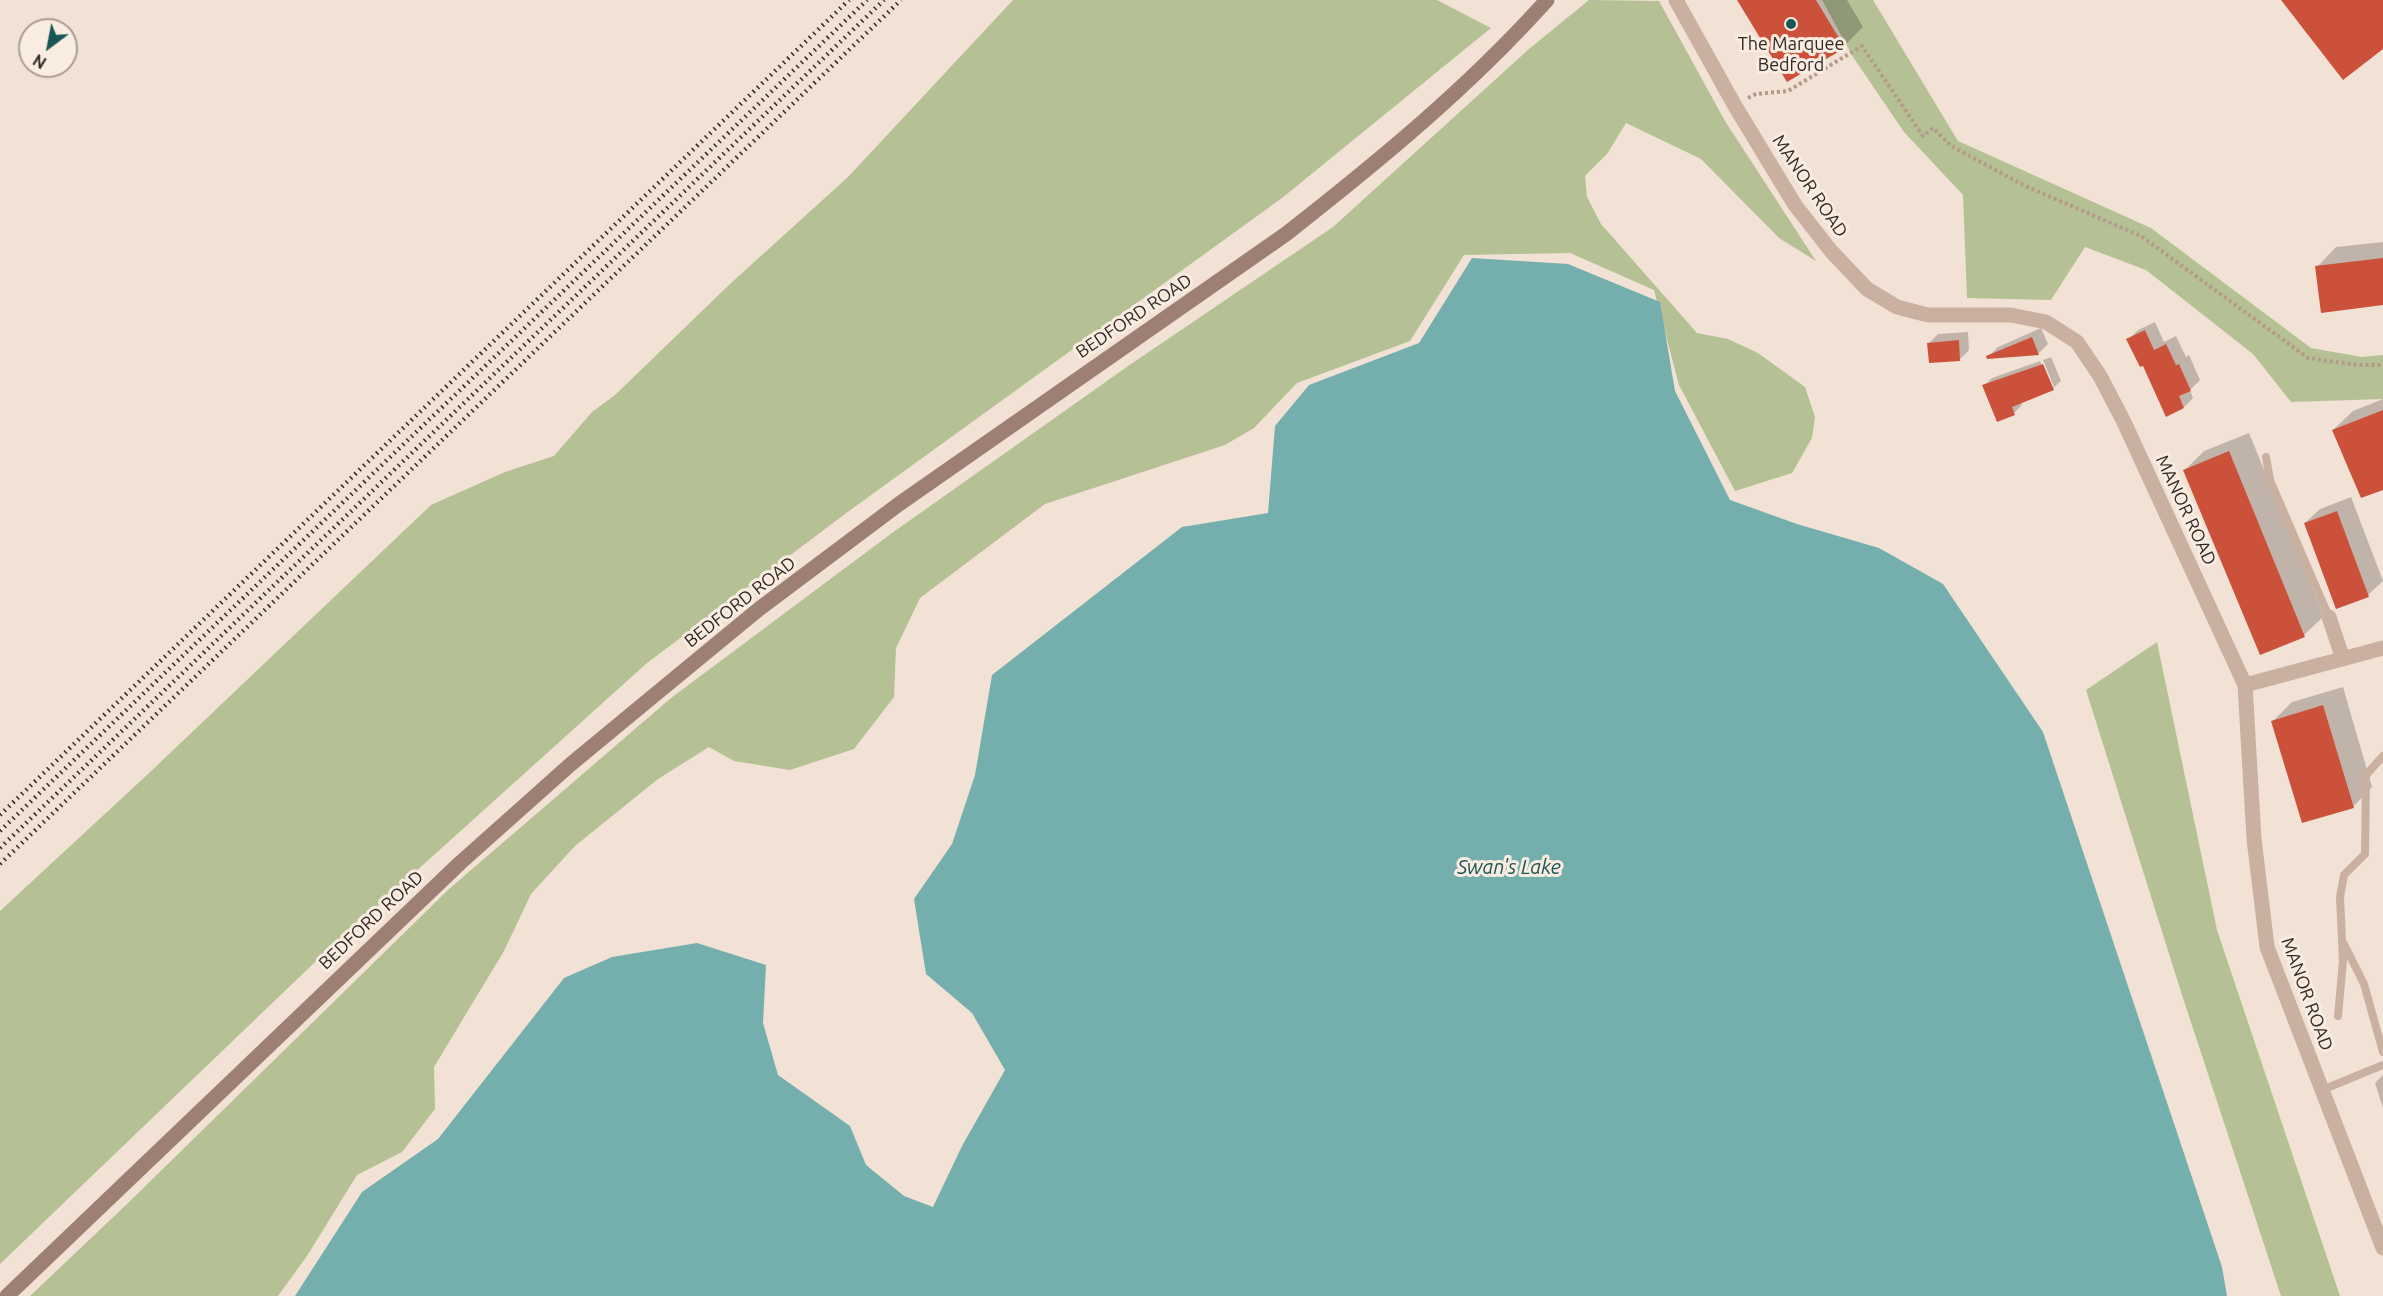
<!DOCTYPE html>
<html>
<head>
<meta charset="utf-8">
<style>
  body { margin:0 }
  #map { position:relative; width:2383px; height:1296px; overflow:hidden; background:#f1e2d5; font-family:Ubuntu,sans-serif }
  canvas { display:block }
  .north { position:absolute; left:18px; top:18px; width:60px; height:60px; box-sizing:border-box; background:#f9ece1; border:2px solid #aa9e95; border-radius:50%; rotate:212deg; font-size:16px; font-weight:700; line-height:24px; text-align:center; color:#332824 }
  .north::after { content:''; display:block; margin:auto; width:21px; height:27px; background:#195655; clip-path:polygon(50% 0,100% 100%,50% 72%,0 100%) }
</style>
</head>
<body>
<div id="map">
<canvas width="2383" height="1296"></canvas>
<div class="north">N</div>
</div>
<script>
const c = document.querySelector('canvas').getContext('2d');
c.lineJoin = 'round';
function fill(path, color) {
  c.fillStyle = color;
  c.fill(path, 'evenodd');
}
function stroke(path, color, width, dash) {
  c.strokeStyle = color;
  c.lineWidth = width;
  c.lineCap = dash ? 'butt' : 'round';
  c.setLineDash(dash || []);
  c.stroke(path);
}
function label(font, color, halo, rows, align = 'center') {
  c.font = font + ' Ubuntu,sans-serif';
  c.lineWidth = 6;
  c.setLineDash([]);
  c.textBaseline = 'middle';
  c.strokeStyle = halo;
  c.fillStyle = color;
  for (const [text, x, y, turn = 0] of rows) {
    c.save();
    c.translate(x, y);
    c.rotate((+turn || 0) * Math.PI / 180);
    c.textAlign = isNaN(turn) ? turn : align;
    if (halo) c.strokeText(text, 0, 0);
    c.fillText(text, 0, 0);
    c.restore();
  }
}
fill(new Path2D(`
  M1013 0H1437L1491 28 1282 198 849 511 647 663 313 964 0 1264V911L148 774 431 505 505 472 554 456 592 412 615 395 730 284 848 177Z
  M1589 0 1659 1 1725 121 1816 261 1779 238 1701 159 1626 123 1607 154 1585 176 1587 197 1601 224 1697 333 1728 339 1758 353 1805 387 1815 417 1812 438 1792 473 1735 491 1679 385 1654 290 1570 253 1464 255 1410 341 1297 383 1254 428 1225 445 1045 504 920 598 896 648 894 697 854 749 790 770 734 761 709 747 658 779 575 846 531 894 504 951 434 1067 435 1109 402 1152 357 1175 307 1256 278 1296H30L127 1204 449 889 671 698 892 533 1131 364 1333 227 1529 49Z
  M1822 0H1873L1958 141 2151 228 2311 348 2362 357 2383 355V399L2291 402 2253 354 2146 270 2085 247 2051 300 1967 298 1963 195 1904 132 1853 57Z
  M2157 642 2217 930 2340 1296H2281L2182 995 2086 690Z`), '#b5c095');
fill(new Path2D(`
  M1472 258 1568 264 1660 302 1675 391 1730 500 1797 524 1879 548 1943 584 2043 732 2222 1267 2227 1296H295L362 1192 438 1139 564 978 612 957 697 943 766 965 763 1023 778 1075 850 1126 866 1165 904 1196 933 1207 962 1146 1005 1070 972 1013 926 974 914 899 952 844 975 775 992 675 1182 527 1268 513 1275 426 1309 385 1419 343Z`), '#74afad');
fill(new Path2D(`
  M1739 0H1847L1863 27 1844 46Z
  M2383 242V304L2317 267 2336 247Z
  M2155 322 2164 342 2176 336 2186 357 2189 355 2200 380 2190 390 2193 398 2184 407 2167 415 2144 364 2128 340 2138 330Z
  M2041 328 2048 344 2039 353 1988 357 1998 347Z
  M1968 332 1969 350 1960 359 1929 343 1938 334Z
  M2051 357 2061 381 2053 388 2021 402 2022 405 2014 413 1984 386 1992 378 2040 361 2051 387H2054L2043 360Z
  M2383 399V488L2333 430 2353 411Z
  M2249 433 2324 616 2304 635 2260 653 2185 470 2204 451Z
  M2351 497 2383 581 2368 595 2305 523 2320 509Z
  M2343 687 2372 787 2353 807 2273 721 2292 702Z
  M2383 1075V1108L2375 1083Z`), '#0003');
fill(new Path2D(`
  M1737 0H1816L1845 48 1787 82Z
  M2281 0H2383V49L2343 80Z
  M2383 258V305L2321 313 2315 266Z
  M2145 330 2154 350 2166 344 2176 365 2179 364 2191 391 2179 396 2184 408 2166 417 2143 366 2140 367 2126 339Z
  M2032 337 2039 355 1987 359 1986 356Z
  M1959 340 1960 361 1929 363 1927 343Z
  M2043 364 2054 390 2012 407 2015 415 1997 422 1982 385Z
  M2383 410V490L2361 498 2332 430Z
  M2229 451 2305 637 2260 655 2183 470Z
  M2337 511 2369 597 2336 609 2304 523Z
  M2323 705 2354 808 2302 823 2271 721Z`), '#cb513a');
stroke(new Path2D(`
  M1748 98 1756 94 1788 91 1862 46 1923 136 1933 128 1951 146 2025 186 2141 236 2308 358 2357 365H2383`), '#b59a8c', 4, [3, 3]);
stroke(new Path2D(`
  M2266 457 2270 480 2329 617
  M2344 944 2364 984 2383 1052
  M2338 1016 2343 961 2340 897 2344 875 2365 854 2366 775 2383 756
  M2322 1090 2383 1065`), '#c9b0a1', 8);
stroke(new Path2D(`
  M1676 0 1735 106 1795 205 1831 251 1867 289 1897 307 1928 315H2011L2046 322 2077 342 2100 376 2124 422 2245 685 2254 839 2267 947 2383 1248
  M2329 617 2343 659
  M2245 685 2383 648`), '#c9b0a1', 15);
stroke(new Path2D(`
  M7 1296 460 863 571 764 663 688 759 609 899 504 1286 234C1379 161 1468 88 1547 0`), '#9d7f73', 15);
stroke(new Path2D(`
  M0 815 849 0
  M0 831 867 0
  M0 848 884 0
  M0 864 901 0`), '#332824', 4.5, [1.5, 4.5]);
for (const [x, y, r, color] of [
  [1791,24,6,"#195655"]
]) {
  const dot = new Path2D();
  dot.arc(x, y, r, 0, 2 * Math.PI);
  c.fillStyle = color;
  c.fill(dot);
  stroke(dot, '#f9ece1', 2);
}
label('18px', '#332824', '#f9ece1', [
  ["The Marquee",1791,44],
  ["Bedford",1791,65]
]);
label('18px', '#332824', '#f9ece1', [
  ["MANOR ROAD",1810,186,56],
  ["BEDFORD ROAD",1134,316,-34],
  ["MANOR ROAD",2186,510,65],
  ["BEDFORD ROAD",740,602,-38],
  ["BEDFORD ROAD",371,920,-43],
  ["MANOR ROAD",2307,994,70]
]);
label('italic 20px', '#195655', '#f9ece1', [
  ["Swan's Lake",1509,867]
]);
</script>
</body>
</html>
